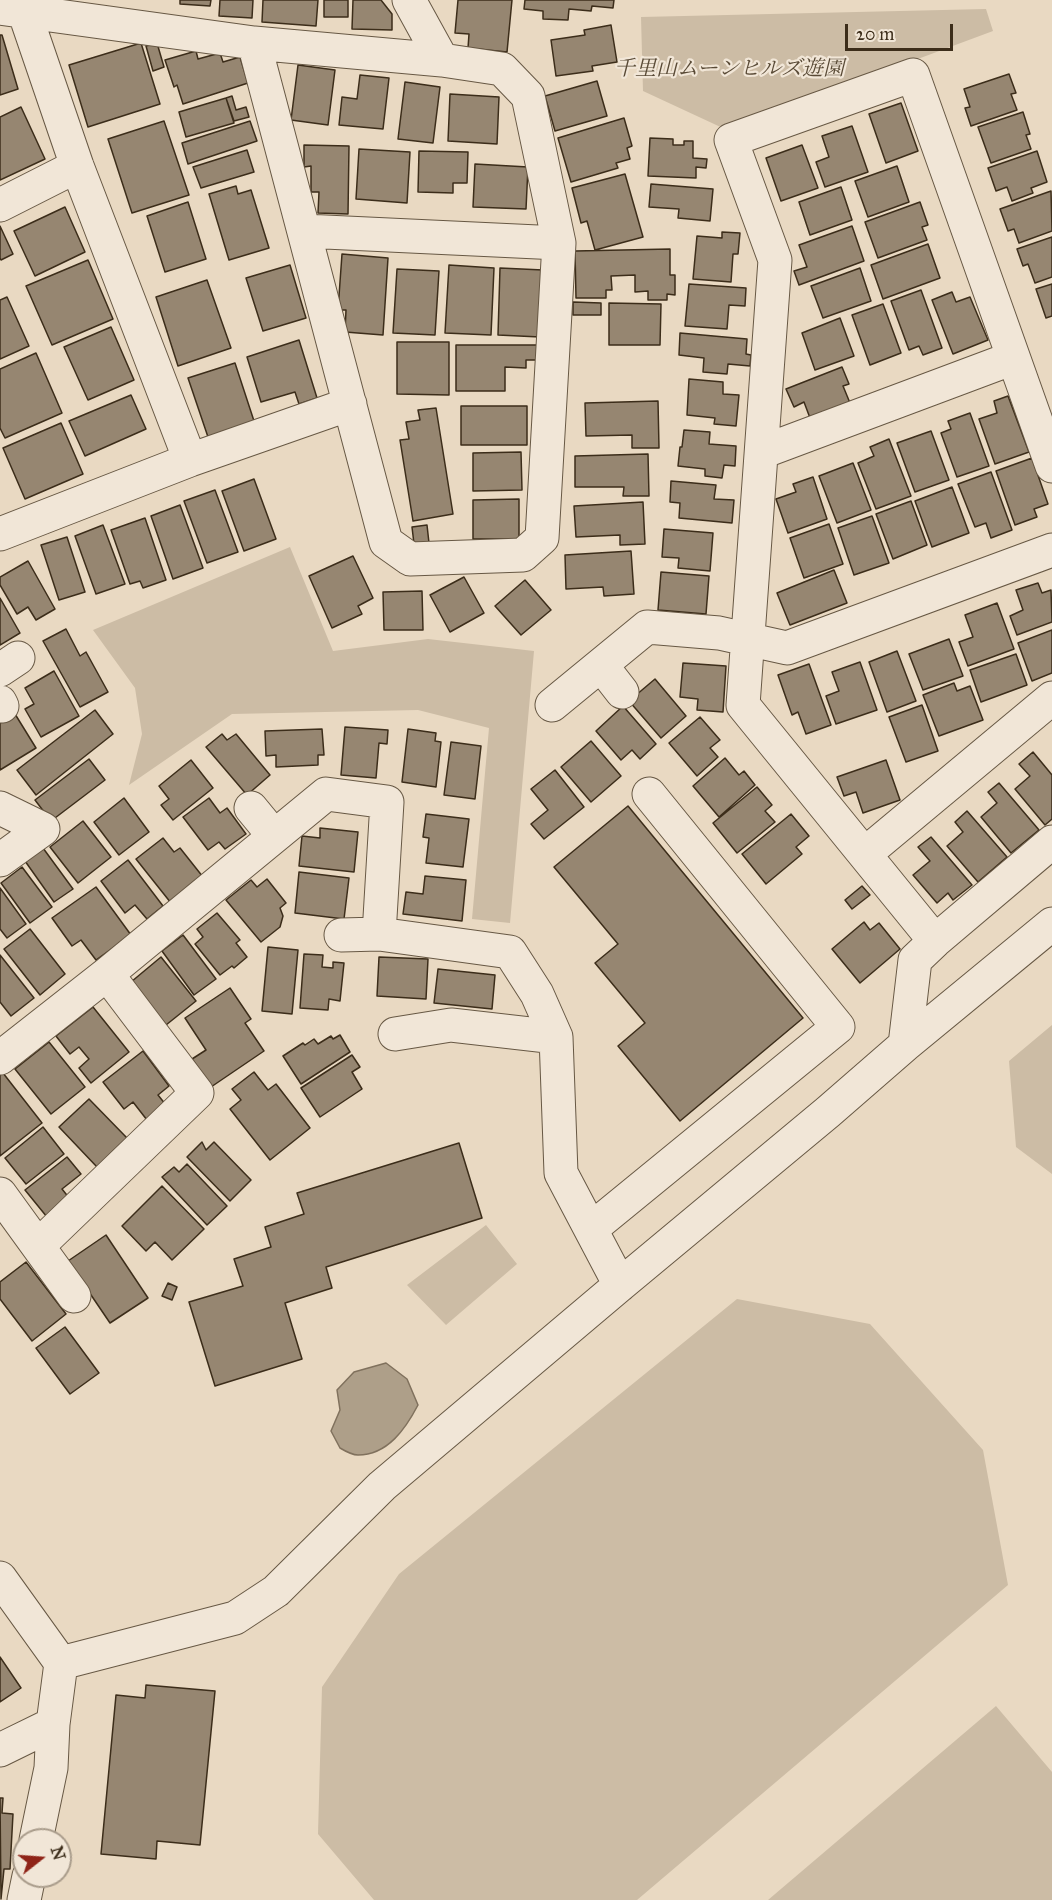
<!DOCTYPE html>
<html>
<head>
<meta charset="utf-8">
<style>
  body { margin:0 }
  #map { position:relative; width:1052px; height:1900px; overflow:hidden; background:#e9d9c2; font-family:"IM FELL Great Primer",serif }
  canvas { display:block }
  .north { position:absolute; left:12px; top:1828px; width:60px; height:60px; box-sizing:border-box; background:#f1e6d7; border:2px solid #a99c8b; border-radius:50%; rotate:73deg; font-size:16px; font-weight:700; line-height:24px; text-align:center; color:#3c2d1a }
  .north::after { content:''; display:block; margin:auto; width:21px; height:27px; background:#8f2418; clip-path:polygon(50% 0,100% 100%,50% 72%,0 100%) }
  .scale { position:absolute; left:845px; top:24px; width:108px; height:27px; box-sizing:border-box; border:3px solid #3c2d1a; border-top:0; padding-left:8px; font-size:18px; line-height:21px; white-space:nowrap; color:#3c2d1a; -webkit-text-stroke:4px #f1e6d7; paint-order:stroke }
</style>
</head>
<body>
<div id="map">
<canvas width="1052" height="1900"></canvas>
<div class="north">N</div>
<div class="scale">20 m</div>
</div>
<script>
const c = document.querySelector('canvas').getContext('2d');
c.lineJoin = 'round';
function fill(path, color) {
  c.fillStyle = color;
  c.fill(path, 'evenodd');
}
function stroke(path, color, width, dash) {
  c.strokeStyle = color;
  c.lineWidth = width;
  c.lineCap = dash ? 'butt' : 'round';
  c.setLineDash(dash || []);
  c.stroke(path);
}
function label(font, color, halo, rows, align = 'center') {
  c.font = font + ' "IM FELL Great Primer","Noto Serif JP",serif';
  c.lineWidth = 4.5;
  c.setLineDash([]);
  c.textBaseline = 'middle';
  c.strokeStyle = halo;
  c.fillStyle = color;
  for (const [text, x, y, turn = 0] of rows) {
    c.save();
    c.translate(x, y);
    c.rotate((+turn || 0) * Math.PI / 180);
    c.textAlign = isNaN(turn) ? turn : align;
    if (halo) c.strokeText(text, 0, 0);
    c.fillText(text, 0, 0);
    c.restore();
  }
}
fill(new Path2D(`
  M986 9 993 31 727 130 643 91 641 17Z
  M290 547 333 651 428 639 534 651 510 923 472 919 489 728 418 710 232 714 129 785 142 734 135 688 93 630Z
  M1052 1025V1174L1016 1147 1009 1061Z
  M486 1225 517 1264 446 1325 407 1285Z
  M737 1299 870 1324 983 1450 1008 1585 637 1900H374L318 1834 322 1687 399 1574Z
  M996 1706 1052 1772V1900H768Z`), '#ccbca5');
const water = new Path2D(`
  M386 1363 407 1379 418 1405C406 1428 388 1455 358 1455 352 1455 345 1451 340 1448L331 1431 340 1410 337 1390 354 1372Z`);
fill(water, '#ae9f89');
stroke(water, '#80715d', 1.5);
const building = new Path2D(`
  M180 0H211L210 6 180 4Z
  M220 0H253L252 18 219 16Z
  M263 0H318L316 26 262 22Z
  M324 0H348V17H324Z
  M353 0H381L392 14V30L352 29Z
  M458 0H512L507 52 468 48 469 34 455 33Z
  M525 0H614L613 8 592 6 591 11 569 9 568 20 543 19V11L524 9Z
  M611 25 617 62 592 66 593 71 556 76 551 40 585 35 584 30Z
  M0 35H2L18 89 0 95Z
  M141 43 160 104 88 127 69 65Z
  M157 43 164 67 153 71 146 46Z
  M196 51 198 59 220 53 223 62 240 57 248 83 183 104 177 85 174 87 165 60Z
  M298 65 335 70 328 125 291 120Z
  M1009 74 1016 93 1011 94 1017 110 971 126 965 108 970 107 964 89Z
  M360 75 389 78 383 129 339 125 342 97 357 99Z
  M597 81 607 116 555 131 545 96Z
  M405 82 440 87 433 143 398 139Z
  M450 94 499 97 497 144 448 141Z
  M232 96 236 110 246 107 249 117 234 121 226 98Z
  M226 98 234 123 186 137 179 112Z
  M901 103 918 151 886 163 869 114Z
  M21 107 45 159 0 180V117Z
  M1023 112 1030 134 1026 135 1031 149 991 163 978 127Z
  M624 118 632 146 627 148 630 159 616 163 618 168 571 182 558 138Z
  M164 121 189 195 132 213 108 139Z
  M250 121 257 141 188 164 182 143Z
  M852 126 868 172 825 187 816 162 829 157 822 136Z
  M650 138 673 139V145H684V141H693V158L707 159 706 168 696 167V178L648 176Z
  M304 145 349 146 348 214 318 213 319 192H311V166L304 167Z
  M802 145 818 188 781 201 766 158Z
  M359 149 410 152 407 203 356 199Z
  M247 150 254 172 201 188 193 167Z
  M419 151 468 152 467 183H453V193L418 192Z
  M1037 151 1047 182 1031 188 1033 193 1012 201 1007 187 996 191 988 168Z
  M475 164 528 167 526 209 473 207Z
  M897 166 909 202 868 217 855 181Z
  M625 174 643 237 595 250 587 221 581 223 572 188Z
  M651 184 713 189 710 221 678 218 679 209 649 207Z
  M236 186 238 194 251 190 269 248 229 260 209 194Z
  M841 187 852 220 810 235 799 202Z
  M1051 191 1052 231 1019 243 1014 229 1008 231 1000 209Z
  M188 202 206 259 165 272 147 216Z
  M920 202 928 225 922 227 927 240 878 258 865 222Z
  M65 207 85 252 35 276 14 231Z
  M0 226 13 254 1 260 0 258Z
  M852 226 864 261 799 285 794 271 807 267 799 245Z
  M722 232 740 233 738 254H733L731 282 693 279 697 236 722 238Z
  M1052 237V277L1035 283 1028 264 1023 266 1017 249Z
  M928 244 940 278 883 299 871 265Z
  M670 249V275H675V295L667 294V300H648V291L635 292V275L611 276 612 290H606V298H576L575 251Z
  M342 254 388 258 383 335 345 332 346 310H338Z
  M88 260 113 319 52 345 26 286Z
  M290 265 306 318 263 331 246 278Z
  M449 265 494 268 491 335 445 333Z
  M500 268 543 270 540 337 498 335Z
  M860 268 871 301 823 318 811 286Z
  M397 269 439 271 435 335 393 333Z
  M207 280 231 348 178 366 156 297Z
  M689 284 746 288 745 306 729 305 727 329 685 326Z
  M1052 284V316L1046 318 1036 289Z
  M921 290 942 348 923 355 919 346 909 350 891 301Z
  M952 292 956 302 970 297 988 340 953 354 932 300Z
  M7 297 29 346 0 359V300Z
  M573 302 601 303V315H573Z
  M609 303 661 304 660 345H609Z
  M883 304 901 353 870 365 852 315Z
  M840 318 854 356 815 370 802 333Z
  M111 327 134 380 88 400 64 347Z
  M680 333 747 339 746 354 751 355 750 366 728 364 727 374 703 372 704 358 679 355Z
  M299 340 317 398 299 404 295 392 261 402 247 357Z
  M397 342H449V395L397 394Z
  M456 345H541V360H526V368L505 367V391H456Z
  M36 353 62 413 5 438 0 428V369Z
  M235 363 254 421 208 437 188 378Z
  M842 367 849 384 843 386 850 403 810 418 804 402 794 407 786 389Z
  M689 379 723 382V394L739 395 736 426 714 424 715 418 687 415Z
  M131 395 146 429 85 456 69 421Z
  M1008 396 1029 452 995 464 979 419 997 413 994 401Z
  M658 401 659 448H632V435L586 436 585 403Z
  M461 406H527V445H461Z
  M436 408 453 514 413 521 400 440 409 439 406 422 420 420 418 410Z
  M970 413 989 466 957 477 941 433 951 429 948 421Z
  M61 423 83 474 25 499 3 448Z
  M684 430 710 432 709 444 736 446 735 466 724 465 722 478 705 476V469L678 466 680 447H682Z
  M931 431 949 480 915 492 897 443Z
  M889 439 911 496 876 509 858 463 874 456 870 447Z
  M521 452 522 490 473 491V453Z
  M648 454 649 496H623L624 487H575V456Z
  M1032 458 1048 504 1034 509 1037 517 1015 525 996 471Z
  M853 463 871 510 837 523 819 476Z
  M991 472 1012 530 991 538 986 523 975 527 958 484Z
  M813 477 827 519 788 533 776 499 796 492 793 484Z
  M254 479 276 539 244 551 222 491Z
  M671 481 716 485 714 499 734 500 732 523 679 518 680 503 670 502Z
  M952 487 969 533 932 547 915 501Z
  M215 490 238 552 207 563 184 501Z
  M519 499V539H473V500Z
  M911 501 927 545 893 559 876 514Z
  M643 502 645 544 620 545V535L576 537 574 506Z
  M180 505 203 568 173 579 151 516Z
  M872 516 889 563 854 575 838 528Z
  M145 518 166 580 143 588 140 581 130 584 111 530Z
  M829 524 843 564 804 578 790 538Z
  M103 525 125 584 96 594 75 536Z
  M427 525 429 543 414 544 412 527Z
  M664 529 713 533 710 571 678 568 679 558 662 557Z
  M67 537 85 592 59 600 41 545Z
  M631 551 634 594 604 596 603 587 566 589 565 555Z
  M353 556 373 598 358 606 362 614 332 628 309 576Z
  M28 561 55 609 36 620 28 607 17 614 0 585V577Z
  M834 570 847 603 790 625 777 593Z
  M661 572 709 576 706 614 658 610Z
  M464 577 484 613 450 632 430 595Z
  M525 580 551 610 521 635 495 606Z
  M1038 583 1042 593 1051 590 1052 622 1017 635 1010 616 1023 610 1016 590Z
  M422 591 423 630H384L383 592Z
  M0 598 20 633 0 645Z
  M997 603 1014 649 968 666 959 642 973 637 965 615Z
  M66 629 80 656 86 652 108 692 80 707 43 641Z
  M1052 630V673L1032 681 1018 643Z
  M949 639 963 676 923 690 909 654Z
  M897 651 916 701 887 712 869 662Z
  M1016 654 1027 685 981 702 970 670Z
  M860 662 877 710 836 724 826 696 839 691 832 672Z
  M683 663 726 666 723 712 697 710 698 699 680 697Z
  M809 664 831 725 806 734 798 712 792 715 778 675Z
  M54 671 79 716 41 737 25 709 34 704 25 688Z
  M655 679 686 716 661 738 629 701Z
  M954 683 957 691 970 686 983 720 939 736 923 695Z
  M922 705 938 751 906 762 889 717Z
  M623 706 656 744 640 759 632 750 621 760 596 731Z
  M95 710 113 734 36 795 17 770Z
  M15 714 36 748 0 770V723Z
  M700 717 720 740 710 748 718 757 697 776 669 743Z
  M345 727 388 730 387 744 379 743 376 778 341 775Z
  M322 729 324 755H318V765L276 767V755L266 756 265 731Z
  M408 729 436 733 435 741 441 742 436 787 402 782Z
  M222 734 227 740 236 734 270 775 247 795 206 747Z
  M591 741 621 776 591 802 561 767Z
  M451 742 481 746 475 799 444 795Z
  M1033 752 1052 775V819L1045 825 1015 789 1030 776 1019 764Z
  M725 758 739 775 744 771 755 785 719 817 693 786Z
  M89 759 105 780 51 821 35 800Z
  M191 760 213 788 173 820 161 805 169 799 159 786Z
  M886 760 900 800 863 813 856 792 844 796 837 777Z
  M555 770 584 807 544 839 531 824 548 810 531 789Z
  M999 783 1039 830 1011 853 981 817 997 803 988 792Z
  M757 787 772 805 765 811 775 822 737 853 713 823Z
  M124 798 149 832 119 855 94 822Z
  M209 798 220 813 227 808 246 834 225 849 219 842 208 850 183 817Z
  M628 806 803 1018 680 1121 618 1046 645 1023 595 963 618 944 554 867Z
  M967 811 1007 857 978 882 947 846 963 832 955 822Z
  M426 814 469 819 463 867 426 863 429 838 423 837Z
  M791 814 809 836 796 847 802 854 766 884 742 854Z
  M83 821 111 857 78 883 50 847Z
  M320 828 358 832 354 872 299 866 302 836 320 838Z
  M931 837 972 885 953 900 948 893 937 903 913 875 930 861 918 847Z
  M163 838 174 852 180 848 203 877 171 903 136 859Z
  M43 848 73 889 54 902 25 861Z
  M128 860 163 906 147 919 135 905 125 913 101 881Z
  M22 867 52 907 30 923 1 883Z
  M299 872 349 878 344 919 295 913Z
  M425 876 466 880 462 921 403 914 406 892 423 894Z
  M267 879 286 903 280 908 283 916 280 927 261 942 226 900 251 880 257 887Z
  M862 886 870 895 852 909 845 900Z
  M96 887 131 935 96 960 81 940 72 946 52 918Z
  M0 888 26 924 7 938 0 929Z
  M217 913 240 940 236 943 247 957 234 968 232 966 220 975 195 944 203 937 197 929Z
  M864 922 870 930 879 923 900 949 860 983 832 949Z
  M30 929 65 974 40 995 4 949Z
  M183 935 216 979 194 995 162 951Z
  M268 947 298 950 292 1014 262 1011Z
  M304 954 323 955 322 967 333 968V962L344 963 340 1001 329 999 328 1010 300 1008Z
  M0 955 34 998 11 1016 0 1002Z
  M161 957 196 1001 166 1025 131 982Z
  M379 957 428 959 426 999 377 996Z
  M438 969 495 975 492 1009 434 1003Z
  M230 988 251 1019 245 1023 264 1051 211 1087 192 1059 206 1050 185 1018Z
  M93 1007 129 1052 91 1083 79 1068 89 1059 79 1047 70 1054 56 1036Z
  M340 1035 350 1052 301 1084 283 1056 303 1043 305 1045 314 1039 318 1044 331 1036 333 1039Z
  M49 1042 85 1087 51 1114 15 1069Z
  M143 1051 169 1086 158 1095 166 1105 147 1120 133 1102 124 1109 103 1082Z
  M352 1055 360 1067 352 1072 362 1089 320 1117 301 1088Z
  M254 1072 268 1090 276 1084 310 1128 270 1160 230 1109 241 1100 232 1089Z
  M3 1073 42 1123 0 1156V1075Z
  M89 1099 127 1138 97 1167 59 1127Z
  M43 1127 64 1154 26 1184 5 1158Z
  M202 1142 206 1150 214 1142 251 1180 230 1201 187 1157Z
  M459 1143 482 1218 326 1267 332 1288 285 1303 302 1359 215 1386 189 1302 243 1286 234 1259 271 1247 265 1227 304 1214 297 1193Z
  M67 1157 81 1174 62 1189 70 1199 47 1217 25 1190Z
  M187 1164 227 1206 207 1225 162 1177 174 1167 179 1172Z
  M162 1186 204 1229 172 1260 155 1242 146 1251 122 1226Z
  M106 1235 148 1298 110 1323 68 1261Z
  M26 1262 66 1314 32 1341 0 1299V1282Z
  M168 1283 177 1287 172 1300 162 1296Z
  M65 1327 99 1373 70 1394 36 1348Z
  M0 1657 21 1688 0 1702Z
  M146 1685 215 1691 200 1845 157 1841 156 1859 101 1854 116 1695 145 1698Z
  M0 1798H3L2 1813 13 1814 10 1869H4L1 1899Z`);
fill(building, '#968671');
stroke(building, '#3c2d1a', 1.5);
const minor = new Path2D(`
  M409 0 442 60
  M0 8 254 43 442 60 502 69 528 96 559 243 542 538 523 555 410 559 386 542 254 43
  M24 11 77 166 190 460
  M0 205 77 166
  M304 231 559 243
  M762 452 1013 358
  M0 534 190 460 350 404
  M601 665 622 692
  M0 670 18 658
  M0 702 2 706
  M552 705 647 627 719 633 787 648 1052 550
  M0 808 43 829 0 860
  M251 808 274 836
  M866 853 1052 698
  M341 935 379 934
  M935 941 743 705 775 260 731 140 913 75 1052 466
  M395 1034 451 1025 556 1037 561 1173 620 1285
  M905 1045 1052 924
  M0 1058 107 974 326 794 387 802 379 934 510 952 537 994 556 1037
  M0 1194 74 1296
  M591 1229 838 1027 649 794
  M38 1246 197 1093 107 974
  M0 1578 61 1663 53 1724 51 1768 36 1840
  M61 1663 235 1618 276 1591 382 1486 620 1285 828 1112 905 1045 915 960 935 941 1052 842
  M0 1750 53 1724
  M24 1900 29 1876`);
stroke(minor, '#675844', 35);
stroke(minor, '#f1e6d7', 33);
label('italic 21px', '#594a36', '#f1e6d7', [
  ["千里山ムーンヒルズ遊園",729,70]
]);
</script>
</body>
</html>
